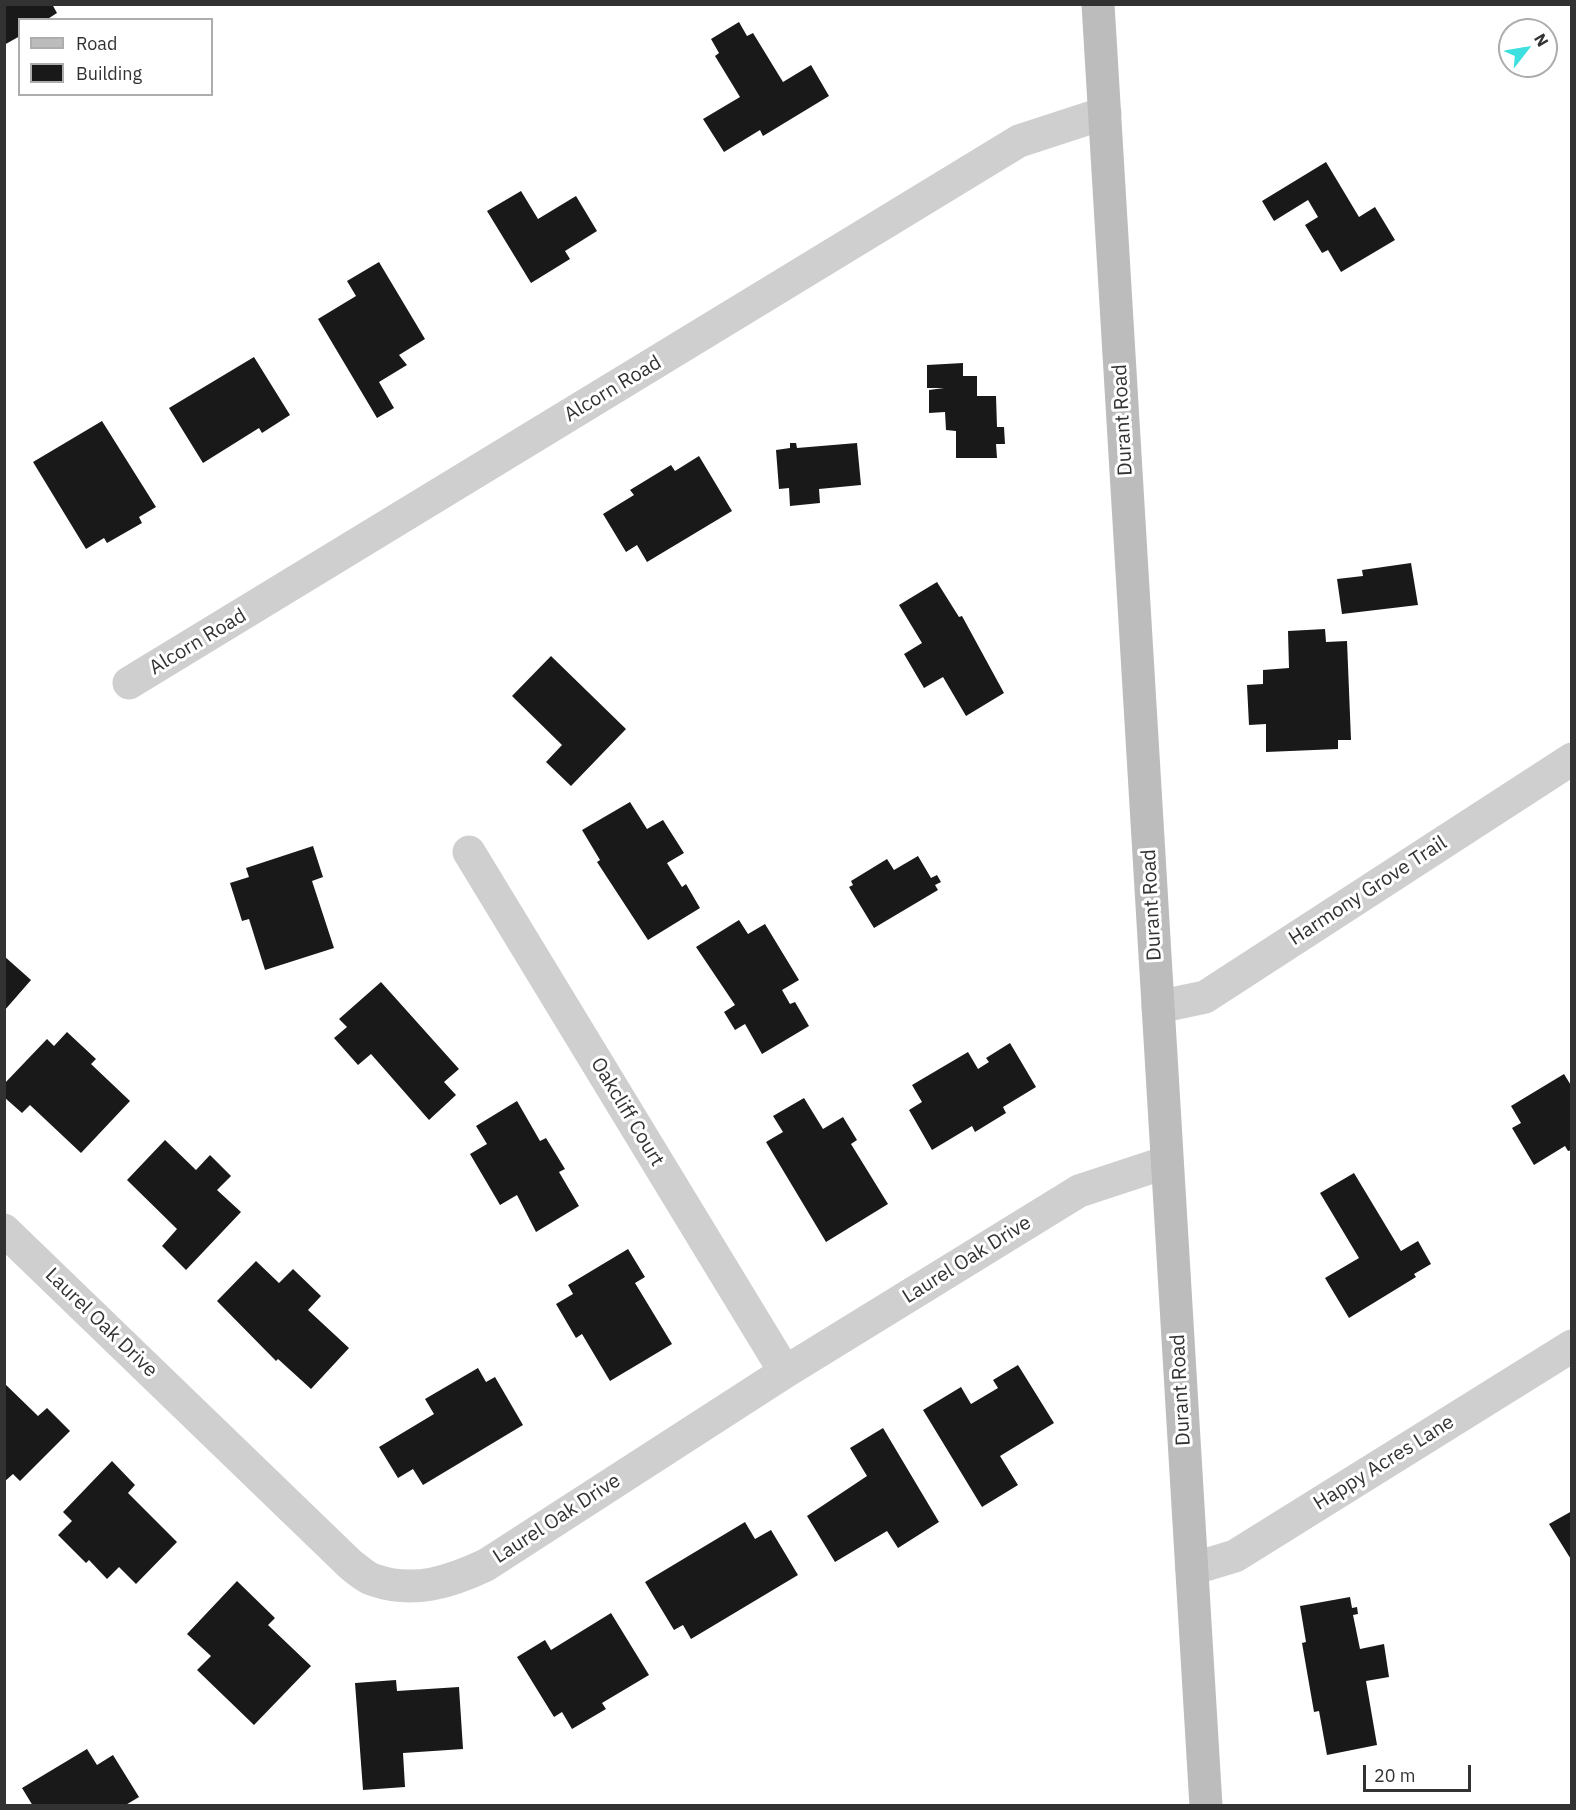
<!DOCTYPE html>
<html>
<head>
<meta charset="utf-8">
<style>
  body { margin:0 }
  #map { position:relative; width:1576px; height:1810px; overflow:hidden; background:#fff; font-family:"IBM Plex Sans",sans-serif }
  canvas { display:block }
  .frame { position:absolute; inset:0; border:6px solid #323232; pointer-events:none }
  .legend { position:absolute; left:18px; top:18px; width:195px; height:78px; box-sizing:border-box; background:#fff; border:2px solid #adadad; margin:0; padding:8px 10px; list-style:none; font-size:18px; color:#323232 }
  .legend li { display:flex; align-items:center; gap:12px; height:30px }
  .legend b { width:30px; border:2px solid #adadad }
  .north { position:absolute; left:1498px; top:18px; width:60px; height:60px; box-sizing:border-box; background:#fff; border:2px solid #adadad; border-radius:50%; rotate:59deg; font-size:16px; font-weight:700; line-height:24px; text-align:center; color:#323232 }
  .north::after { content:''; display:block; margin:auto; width:21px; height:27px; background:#3edfdf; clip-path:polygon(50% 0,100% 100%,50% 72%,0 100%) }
  .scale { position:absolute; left:1363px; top:1765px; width:108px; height:27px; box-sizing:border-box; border:3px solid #323232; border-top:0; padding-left:8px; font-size:18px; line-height:21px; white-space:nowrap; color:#323232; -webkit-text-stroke:4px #fff; paint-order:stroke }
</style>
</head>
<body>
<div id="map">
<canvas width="1576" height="1810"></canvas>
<div class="frame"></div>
<ul class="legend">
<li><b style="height:8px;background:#bcbcbc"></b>Road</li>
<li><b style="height:16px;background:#191919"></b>Building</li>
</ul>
<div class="north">N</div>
<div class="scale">20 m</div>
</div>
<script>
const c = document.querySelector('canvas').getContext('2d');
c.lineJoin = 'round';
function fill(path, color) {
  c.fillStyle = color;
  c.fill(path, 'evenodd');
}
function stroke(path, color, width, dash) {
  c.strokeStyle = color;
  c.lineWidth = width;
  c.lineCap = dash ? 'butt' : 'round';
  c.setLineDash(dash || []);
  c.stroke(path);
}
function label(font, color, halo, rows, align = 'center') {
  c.font = font + ' "IBM Plex Sans",sans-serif';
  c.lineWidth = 6;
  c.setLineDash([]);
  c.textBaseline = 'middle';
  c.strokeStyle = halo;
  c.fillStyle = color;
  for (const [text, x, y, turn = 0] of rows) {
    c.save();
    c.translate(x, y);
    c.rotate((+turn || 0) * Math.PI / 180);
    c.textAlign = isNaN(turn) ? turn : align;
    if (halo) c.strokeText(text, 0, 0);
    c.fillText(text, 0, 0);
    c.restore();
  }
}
fill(new Path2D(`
  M4 4H52L57 13 46 20H20V36L4 45Z
  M739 22 747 36 753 33 783 82 811 65 829 96 763 136 760 130 724 152 703 119 740 97 715 56 719 53 711 39Z
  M1326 162 1359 217 1375 207 1395 240 1341 272 1328 250 1322 253 1305 225 1318 217 1308 200 1274 221 1262 201Z
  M521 191 538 219 576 196 597 231 565 251 570 259 531 283 487 211Z
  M379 262 425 339 399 355 407 365 379 382 394 408 377 418 318 319 356 296 347 281Z
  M254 357 290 415 262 433 259 428 203 463 169 408Z
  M963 363V376H977V396H996L997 427H1004L1005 444H996L997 458H956V431L946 430 945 412 929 413V390L944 388H927V365Z
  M102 421 156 507 139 517 142 523 107 543 104 538 86 549 33 462Z
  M790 443H796L797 448 857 443 861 485 819 489 820 503 790 506 789 488 779 489 776 450 790 448Z
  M699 456 732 511 647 562 637 545 626 552 603 514 634 495 630 490 671 465 675 471Z
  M1411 563 1418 605 1342 614 1337 579 1363 576 1362 570Z
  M937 582 959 617 962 616 1004 693 966 716 943 677 924 688 904 654 922 643 899 605Z
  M1325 629 1326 642 1347 641 1351 740H1338V749L1266 752V724L1249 725 1247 685 1263 684V670L1289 668 1288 631Z
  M551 656 626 729 571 786 546 762 562 745 512 696Z
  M630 802 647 829 663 820 684 853 667 863 682 887 686 884 700 908 648 940 597 862 600 860 582 830Z
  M313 846 323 877 312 881 334 948 265 970 249 919 242 921 230 883 249 877 246 868Z
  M918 856 931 878 937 875 941 882 935 885 938 890 874 928 849 887 853 885 851 881 887 859 894 870Z
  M739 920 748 934 765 924 799 980 782 990 790 1004 795 1002 809 1026 762 1054 745 1024 735 1030 724 1012 735 1005 696 947Z
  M4 956 31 980 4 1011Z
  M381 982 459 1069 444 1082 456 1095 429 1120 371 1054 358 1065 334 1038 347 1027 339 1019Z
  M67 1032 96 1059 91 1064 130 1101 81 1153 30 1105 22 1113 4 1097V1084L47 1039 54 1046Z
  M1010 1043 1036 1087 1003 1107 1006 1113 975 1132 972 1126 932 1150 909 1110 922 1102 912 1085 968 1052 978 1069 989 1062 986 1058Z
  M1564 1074 1572 1087V1150L1568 1151 1565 1146 1534 1165 1512 1128 1521 1123 1511 1106Z
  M804 1098 823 1129 843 1117 857 1140 851 1144 888 1204 826 1242 766 1142 783 1132 773 1116Z
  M517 1101 540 1141 546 1138 565 1169 559 1172 579 1206 536 1232 517 1195 500 1205 470 1154 487 1144 476 1126Z
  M165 1140 196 1170 210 1155 231 1176 217 1190 241 1212 186 1270 162 1246 177 1229 127 1180Z
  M1354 1173 1401 1251 1418 1241 1431 1264 1414 1274 1416 1277 1349 1318 1325 1278 1359 1258 1320 1193Z
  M628 1249 645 1277 635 1283 672 1344 610 1381 582 1334 576 1338 556 1304 573 1294 568 1285Z
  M256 1261 279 1283 293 1269 321 1296 308 1310 349 1348 311 1389 278 1359 276 1361 217 1301Z
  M1018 1365 1054 1423 1000 1456 1018 1485 982 1507 923 1410 961 1387 971 1404 998 1388 993 1380Z
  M478 1368 486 1382 495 1377 523 1425 423 1485 413 1469 398 1478 379 1447 434 1414 425 1399Z
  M4 1383 38 1416 47 1408 70 1431 20 1481 13 1474 4 1482Z
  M883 1428 939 1522 898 1548 887 1531 835 1562 807 1516 867 1476 850 1448Z
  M112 1461 135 1485 128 1493 177 1542 136 1584 119 1567 107 1579 89 1560 86 1563 58 1535 72 1521 63 1512Z
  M1572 1511V1561L1549 1524Z
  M745 1522 755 1539 771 1530 798 1575 691 1639 683 1625 674 1630 645 1582Z
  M237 1581 275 1618 268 1625 311 1666 254 1725 197 1670 211 1656 187 1634Z
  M1350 1597 1352 1608 1357 1607 1358 1614 1353 1615 1360 1649 1384 1644 1389 1677 1366 1681 1377 1745 1327 1755 1319 1711 1314 1712 1302 1643 1306 1642 1300 1606Z
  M611 1613 649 1675 602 1703 606 1709 572 1729 562 1712 554 1717 517 1657 545 1640 551 1650Z
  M396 1680 397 1691 459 1687 463 1749 403 1753 405 1787 363 1790 355 1683Z
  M87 1749 97 1765 113 1755 139 1797 124 1806H33L22 1788Z`), '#191919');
stroke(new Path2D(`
  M129 683 1019 141 1105 113
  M469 852 785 1372
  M1158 1007 1205 997 1572 759
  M4 1230 351 1565C358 1570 366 1578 374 1580 414 1594 450 1582 486 1565L785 1372 1079 1191 1167 1162
  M1192 1569 1235 1556 1572 1346`), '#cfcfcf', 33);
stroke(new Path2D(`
  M1098 4 1206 1806`), '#bcbcbc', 33);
label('20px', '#323232', '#fff', [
  ["Alcorn Road",613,389,-31],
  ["Durant Road",1123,420,-93],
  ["Alcorn Road",198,642,-31],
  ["Harmony Grove Trail",1368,891,-33],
  ["Durant Road",1152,905,-93],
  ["Oakcliff Court",627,1112,59],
  ["Laurel Oak Drive",967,1260,-32],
  ["Laurel Oak Drive",101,1323,44],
  ["Durant Road",1181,1390,-93],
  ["Happy Acres Lane",1384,1463,-32],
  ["Laurel Oak Drive",557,1519,-33]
]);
</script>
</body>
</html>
